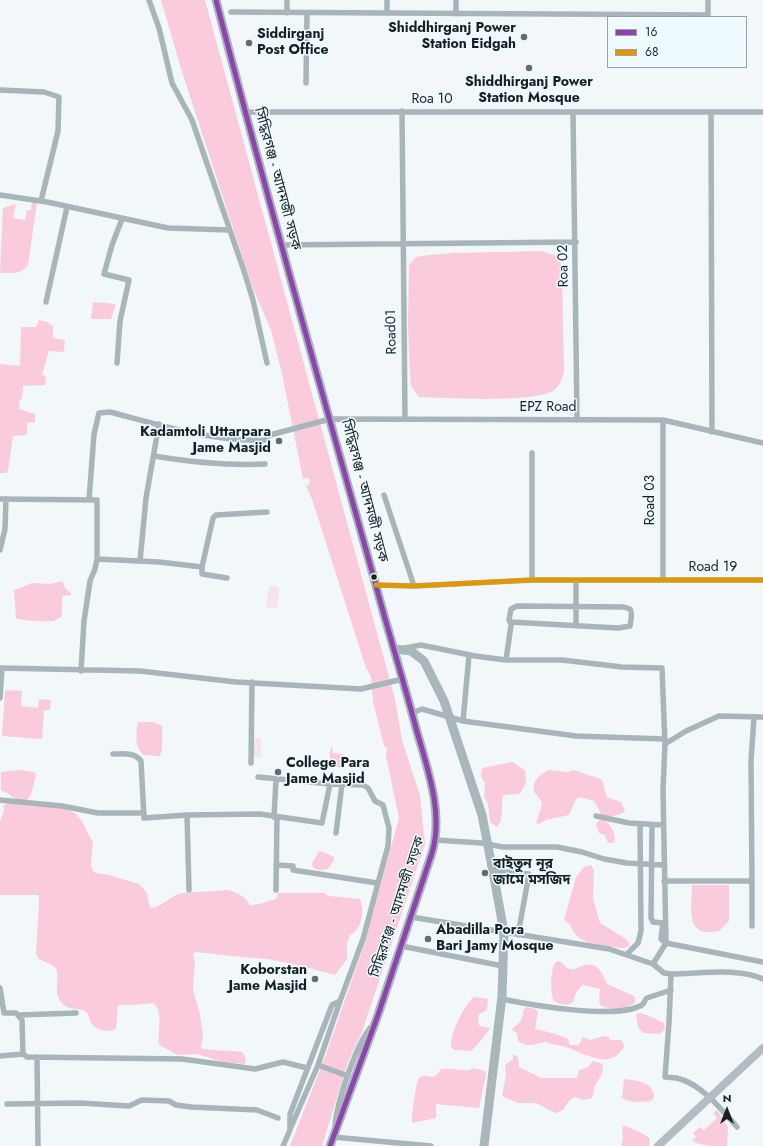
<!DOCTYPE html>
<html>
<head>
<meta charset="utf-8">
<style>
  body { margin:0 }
  #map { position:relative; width:763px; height:1146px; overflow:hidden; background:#f2f8fa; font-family:Jost,sans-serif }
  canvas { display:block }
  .legend { position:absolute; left:607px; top:16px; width:140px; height:52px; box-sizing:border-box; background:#eefafd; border:1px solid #97a3a6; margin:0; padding:5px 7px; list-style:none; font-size:12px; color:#152023 }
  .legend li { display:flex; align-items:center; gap:8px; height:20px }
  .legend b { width:20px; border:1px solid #97a3a6 }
  .north { position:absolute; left:707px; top:1090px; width:40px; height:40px; -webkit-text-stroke:3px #eefafd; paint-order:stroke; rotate:0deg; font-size:11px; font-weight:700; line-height:16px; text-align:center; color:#152023 }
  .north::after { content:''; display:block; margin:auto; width:14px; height:18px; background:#152023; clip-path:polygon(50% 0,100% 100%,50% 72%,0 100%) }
</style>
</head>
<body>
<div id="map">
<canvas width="763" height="1146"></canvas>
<ul class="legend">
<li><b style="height:5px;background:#8e44ad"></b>16</li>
<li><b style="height:5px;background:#e09904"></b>68</li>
</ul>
<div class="north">N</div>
</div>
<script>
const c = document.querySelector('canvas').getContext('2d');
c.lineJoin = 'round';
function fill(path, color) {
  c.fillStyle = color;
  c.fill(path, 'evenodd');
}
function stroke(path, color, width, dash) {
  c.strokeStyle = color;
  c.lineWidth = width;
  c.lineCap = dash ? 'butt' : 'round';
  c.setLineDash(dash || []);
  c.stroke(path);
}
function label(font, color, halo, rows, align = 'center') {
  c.font = font + ' Jost,"Noto Sans Bengali",sans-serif';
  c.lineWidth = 3;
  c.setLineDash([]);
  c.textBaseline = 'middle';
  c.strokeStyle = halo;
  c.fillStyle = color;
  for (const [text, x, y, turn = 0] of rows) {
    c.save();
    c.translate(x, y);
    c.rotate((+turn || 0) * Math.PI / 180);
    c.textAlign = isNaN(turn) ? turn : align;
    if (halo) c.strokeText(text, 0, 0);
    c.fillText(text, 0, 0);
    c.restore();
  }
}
fill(new Path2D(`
  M269 585 279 587 277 608 266 607Z
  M253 738H261V757H253Z`), '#f6e4ec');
fill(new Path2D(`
  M161 0H205L395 699 402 740 420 795 425 844 362 1032 348 1062 322 1146H290L325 1057 364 945 399 818 386 756 387 748 384 746 373 702 371 676 366 668 313 502 306 486 309 484 310 480 307 478 303 479 282 374 271 330 252 286 182 72Z
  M32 201 37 202 28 265C21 275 11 273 0 273L3 208 16 204 13 218 25 220 27 210H31Z
  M542 251 559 257 562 269 564 370C563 378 560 386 553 391 533 403 445 398 419 397L411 386 410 374 408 325 409 265 416 257 421 256 451 253Z
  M93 302 116 304 111 319H91Z
  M39 320 47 322 53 326V338L65 340 64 352 49 351 42 375 46 376 45 385 23 386 22 399H20L19 409 35 414V422L27 423V435L13 436 8 470 6 473H0V364L20 366 21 327H36Z
  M62 581 66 589 71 593V595L62 596V616C59 618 57 620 54 621 48 622 20 621 16 618L14 590 32 583 50 584Z
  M5 690 22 691 21 706 38 708 39 699 51 700 50 710H44L42 739 2 736Z
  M138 722H153L162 726V750L160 756 144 755C134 748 136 733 138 722Z
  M332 745 333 753 343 754 342 768 332 766C329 759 329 752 332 745Z
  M512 762 525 770 526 783 520 794 503 795 501 821 497 827 490 822 488 804 484 797 485 783 481 776 482 768Z
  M19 770 34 772 36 775 31 795 27 800C9 801 12 792 1 791V772Z
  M549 770 568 772 573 770 601 779C605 784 604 791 607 797L621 802 625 810 623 813 610 817 602 816 594 801 580 797 576 799 569 815 546 820 539 824 536 823 542 804C541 799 538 797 535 793 530 783 540 773 549 770Z
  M7 803 64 808 75 813 82 821 93 843 91 864 92 870 96 873 109 875 139 884 147 893 150 908C158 908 170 898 178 894 183 892 217 891 226 890 236 891 246 897 250 905 260 905 267 901 276 899L278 893H325L328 896 360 899C365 912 362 929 350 935L347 944V959L335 975C312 969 289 962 266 959 243 957 219 955 196 952L193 954 195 962 193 989 200 1015 203 1035 201 1048C207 1051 231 1050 242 1052L244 1054 246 1062 244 1064 223 1062 197 1054 178 1055 159 1045C157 1031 164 1014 154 1003L134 1005H118L116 1029C109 1033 96 1031 91 1023 89 1020 89 1014 86 1012 78 1006 67 1013 59 999 54 989 60 974 56 969 53 963 43 963 38 958L36 953 39 901 38 895H0V821L4 811 3 806Z
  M600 820C610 820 617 834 614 843H608L605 835 599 833 596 824Z
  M321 851 334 857V860L328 869 318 870 313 867 312 864 318 852Z
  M591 865 594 870 593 898 600 923 626 939 629 943V946L625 948C615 948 586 944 578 937 572 932 572 924 564 920L576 877 584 867Z
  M692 885H729V921L719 931C684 938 692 910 692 885Z
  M560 961C564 964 565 968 570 969 573 970 576 969 579 967 597 959 601 971 607 984L632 995 635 997V1003C626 1009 611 1010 601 1006L599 1001 600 989 582 985 576 993 573 1002C567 1006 560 1005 554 1001 550 994 550 967 556 962Z
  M475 997 488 999 487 1010 479 1014 478 1023 479 1026 490 1028C487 1034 476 1047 471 1051L454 1050 451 1047C449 1037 465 1001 475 997Z
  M526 1007 535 1009 538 1012 535 1029C546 1031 557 1034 568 1039L570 1045H579L583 1037 590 1040 604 1036 609 1037 610 1040H620L623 1042 624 1047C610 1071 585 1054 566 1047 559 1045 552 1045 545 1042 535 1044 528 1048 518 1041L517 1033 512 1030C517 1023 523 1023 523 1011Z
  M638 1013C648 1014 655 1019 664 1023L665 1029 660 1034 643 1033 638 1027 636 1015Z
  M513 1054 518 1057 519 1067 541 1078H577L579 1070 588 1067 593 1061 603 1064 602 1074 595 1086 592 1098C578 1105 577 1086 563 1110L555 1113 536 1103H517L502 1096 506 1076 505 1065 513 1059Z
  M474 1068 485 1071 486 1075 479 1108 436 1104V1118L412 1123C411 1119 416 1081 419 1078 427 1071 433 1084 440 1070 451 1066 465 1074 474 1068Z
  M624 1079C636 1080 655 1082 654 1098L651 1101C643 1102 629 1103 622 1098Z
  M717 1110 728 1127 727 1146C716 1146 701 1146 692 1141L696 1137 693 1133 700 1127 704 1130 717 1118 713 1113Z
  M624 1125C634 1131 640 1130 650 1139L649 1146H621L623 1139 622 1128Z`), '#facbdd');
stroke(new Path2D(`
  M149 0 159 28 172 83 192 120 243 268 253 300 267 363
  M231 12 708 15V0
  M287 13V0
  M387 13V0
  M456 14V0
  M306 83 307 13
  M0 90 44 92 59 97 58 131 41 201
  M402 111 405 419
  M244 112H763
  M573 112 577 420
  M711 112 712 432
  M0 195 47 202 168 228 229 230
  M280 245 576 242
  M46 302 67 207
  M117 363 120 321 129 280 104 274 112 245 122 219
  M663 420V580
  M532 453V580
  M154 456C191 462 227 466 265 464
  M384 495 414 586
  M0 499 97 500V559L95 569 90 581 84 621 81 671
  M89 500 94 434 99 413 110 412C160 425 213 442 265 440L270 435 330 419 663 420 763 443
  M0 550 5 529 6 499
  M97 559 159 562 202 567V574L227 578
  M140 561 146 498 159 424
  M202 567 213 518 216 515 267 512
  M376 585 414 586 532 580H763
  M517 606 624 607 630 609C633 614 631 620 630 626L618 628 510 622 509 620 511 609Z
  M576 626V580
  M405 648 421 645 475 656 506 660H562L622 667 662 668 665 744 686 731 719 716 763 717
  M506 660 511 625
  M0 668 140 671 236 682 361 689 403 679
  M0 698 2 668
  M412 713 422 709 463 721 576 736 665 739
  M463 721 469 655
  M113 754C124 754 134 752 141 761L144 818 187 815 260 814 322 823 330 784
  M251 763 252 682
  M258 777 330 784 363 785 368 788 375 801 383 805 389 828 388 846 363 939 340 1001 332 1005 290 1114V1130L283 1146
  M0 800 62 806 98 813H144
  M187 815 189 890
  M596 816 629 823 663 825
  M274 817 276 780
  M652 825 651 918 653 922 663 923 661 939 666 943 763 962
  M336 833 342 784
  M436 840 481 843 503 847H557L582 852 604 859 627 863 663 865
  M276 865 293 866V870L377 883
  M493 871 529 874 518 935
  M664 881H752L751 761 754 717
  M752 881V926
  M276 890 277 817
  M411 917 609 949 653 964 664 973 671 974C700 974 736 967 763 979
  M401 946 503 966
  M627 954 638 943 641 931 640 824
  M653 964 666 943 663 790 665 744
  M671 974 669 1023 665 1077C670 1078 675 1077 680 1079 702 1085 723 1111 737 1127
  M0 988 4 1013H16L22 1020 23 1054 27 1057 182 1059 255 1069 283 1062 307 1068
  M502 999C531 1005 616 1020 642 1005 645 1003 644 1000 647 998L671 990
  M19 1015 76 1013
  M0 1056 23 1054
  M37 1057 38 1146
  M318 1065 348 1076
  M7 1104 80 1103 129 1106 142 1100 169 1101 176 1105 191 1107 257 1110 278 1118
  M335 1126C337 1101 355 1048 370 1028
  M291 1127 318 1065 340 1001
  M333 1137 431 1146`), '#a8b5b9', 5.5);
stroke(new Path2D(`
  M658 1146 763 1048`), '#b1bdc1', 8);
stroke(new Path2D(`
  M216 0C266 195 321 389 375 582 388 631 403 679 416 728 427 768 444 812 432 853L378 1015 330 1146
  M395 649 411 651 424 661 444 701 482 815 496 888 504 932 502 996 484 1146`), '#aab7ba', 9);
stroke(new Path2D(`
  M216 0C266 195 321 389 375 582 388 631 403 679 416 728 427 768 444 812 432 853L378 1015 330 1146`), '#8e44ad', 5);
stroke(new Path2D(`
  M376 585 414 586 532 580H763`), '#e09904', 5);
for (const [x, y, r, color] of [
  [524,37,4,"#626c6e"],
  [249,43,4,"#626c6e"],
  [529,68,4,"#626c6e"],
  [279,441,4,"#626c6e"],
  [374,577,3.5,"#152023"],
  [278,772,4,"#626c6e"],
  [485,873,4,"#626c6e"],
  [428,939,4,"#626c6e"],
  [315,979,4,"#626c6e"]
]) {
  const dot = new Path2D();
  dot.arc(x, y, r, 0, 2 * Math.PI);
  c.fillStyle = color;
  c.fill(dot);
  stroke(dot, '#eefafd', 1.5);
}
label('bold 14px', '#152023', '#eefafd', [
  ["Shiddhirganj Power",516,29,"right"],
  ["Station Eidgah",516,45,"right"],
  ["Siddirganj",257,35],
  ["Post Office",257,51],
  ["Shiddhirganj Power",529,83,"center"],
  ["Station Mosque",529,99,"center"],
  ["Kadamtoli Uttarpara",271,433,"right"],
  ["Jame Masjid",271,449,"right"],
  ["College Para",286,764],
  ["Jame Masjid",286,780],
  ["বাইতুন নূর",493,865],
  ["জামে মসজিদ",493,881],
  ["Abadilla Pora",436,931],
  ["Bari Jamy Mosque",436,947],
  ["Koborstan",307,971,"right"],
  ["Jame Masjid",307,987,"right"]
], 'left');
label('14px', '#152023', '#eefafd', [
  ["Roa 10",432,100],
  ["সিদ্ধিরগঞ্জ - আদমজী সড়ক",277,179,75],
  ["Roa 02",564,266,-91],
  ["Road01",392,332,-91],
  ["EPZ Road",548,408],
  ["সিদ্ধিরগঞ্জ - আদমজী সড়ক",364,491,75],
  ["Road 03",651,500,-90],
  ["Road 19",713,568],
  ["সিদ্ধিরগঞ্জ - আদমজী সড়ক",398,907,-72]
]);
</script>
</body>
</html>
